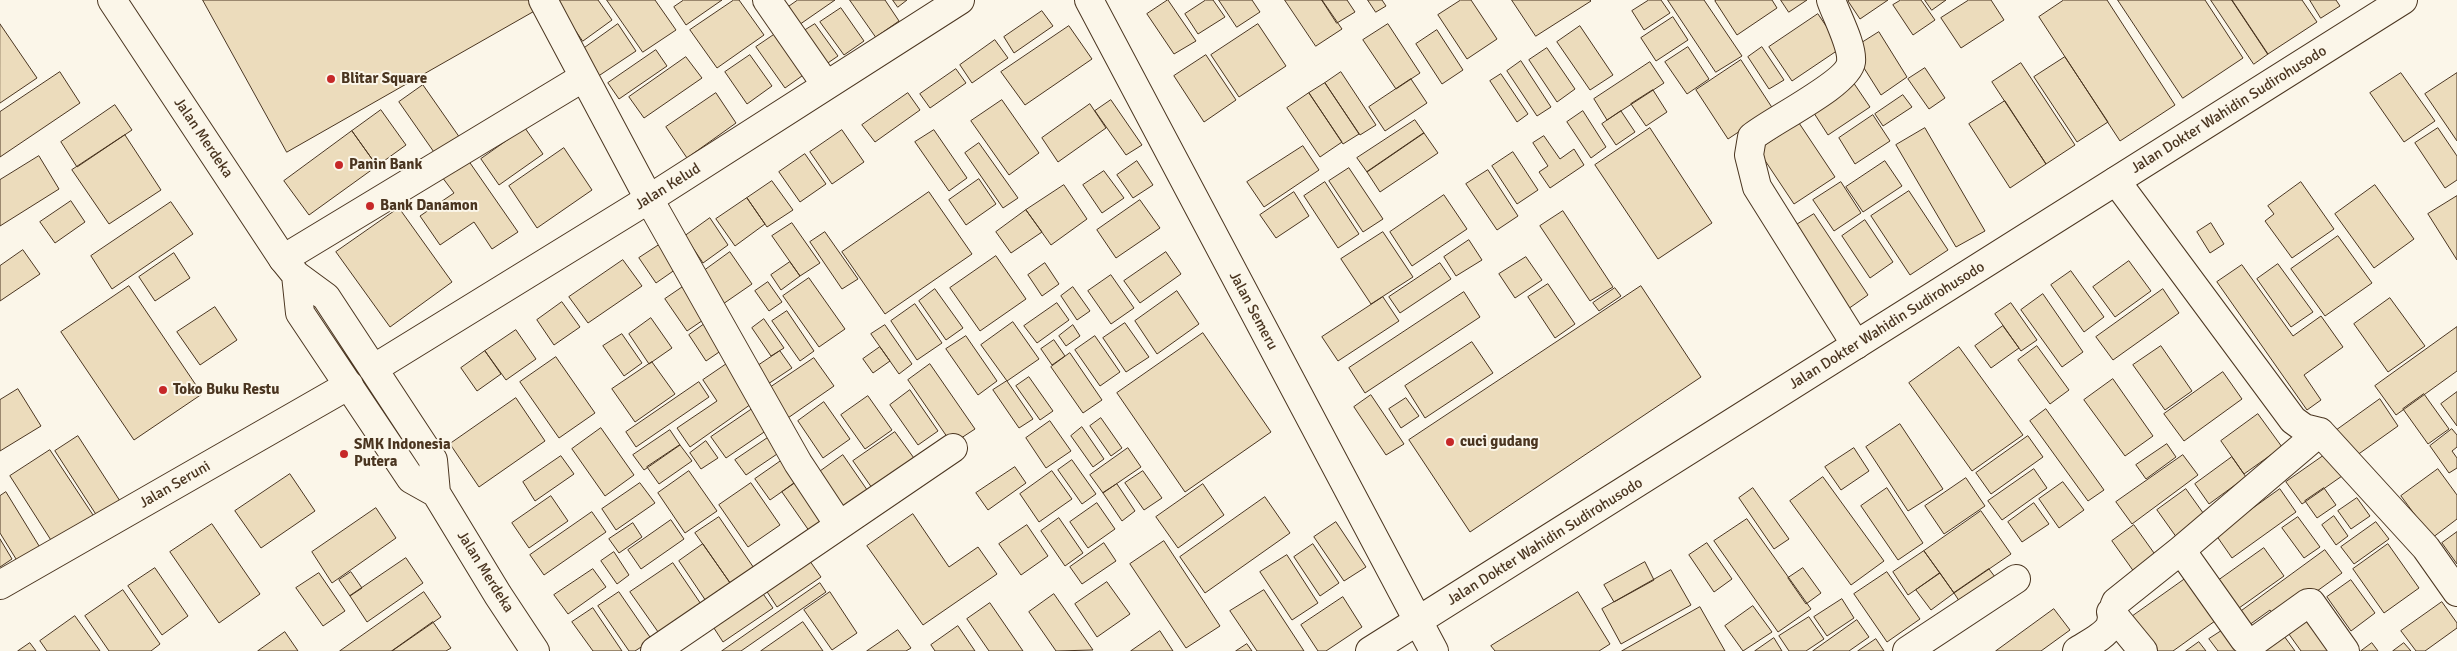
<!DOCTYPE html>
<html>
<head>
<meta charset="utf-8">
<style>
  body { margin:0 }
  canvas { display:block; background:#fbf6e9 }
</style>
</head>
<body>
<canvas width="2457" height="651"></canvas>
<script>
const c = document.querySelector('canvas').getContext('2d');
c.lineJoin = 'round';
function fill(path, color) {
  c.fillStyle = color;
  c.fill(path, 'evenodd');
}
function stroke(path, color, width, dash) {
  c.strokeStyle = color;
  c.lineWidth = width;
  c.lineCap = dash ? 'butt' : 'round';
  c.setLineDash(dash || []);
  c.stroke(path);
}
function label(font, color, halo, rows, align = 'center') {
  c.font = font + ' Signika,sans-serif';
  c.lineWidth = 4;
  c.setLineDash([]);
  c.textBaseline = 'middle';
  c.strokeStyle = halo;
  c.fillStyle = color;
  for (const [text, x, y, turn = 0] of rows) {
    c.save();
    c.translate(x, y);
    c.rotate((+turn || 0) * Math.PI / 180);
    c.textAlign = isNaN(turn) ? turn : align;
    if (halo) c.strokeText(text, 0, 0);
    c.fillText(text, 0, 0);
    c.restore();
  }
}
const building = new Path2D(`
  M203 0H542L545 5 287 152Z
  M555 0H598L612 20 583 41Z
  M607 0H655L676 30 643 52Z
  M684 0H722L686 25 674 7Z
  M734 0H739L764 35 717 68 690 30Z
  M798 0H835L796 27 784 10Z
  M850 0H885L899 21 876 37Z
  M893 0H907L898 7Z
  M1168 0 1196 41 1174 54 1147 14Z
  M1206 0H1213L1225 17 1198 34 1185 14Z
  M1219 0H1252L1260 12 1237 27Z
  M1285 0H1322L1342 29 1316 46Z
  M1322 0H1347L1355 12 1337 23Z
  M1368 0H1382L1386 6 1376 12Z
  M1461 0H1471L1497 39 1467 59 1438 15Z
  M1512 0H1590L1591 1 1536 36Z
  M1649 0H1661L1670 13 1644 30 1632 11Z
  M1668 0H1704L1742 56 1716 72Z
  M1717 0H1772L1777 8 1737 35 1715 1Z
  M1781 0H1807L1789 12Z
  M1850 0H1888L1860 19 1848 1Z
  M1901 0H1921L1935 20 1913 35 1893 5Z
  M1925 0H1946L1932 10Z
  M1969 0H1991L2004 20 1961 48 1941 18Z
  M2064 0H2107L2175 105 2120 141 2039 17Z
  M2118 0H2205L2243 58 2183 98Z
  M2211 0H2232L2268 54 2254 64Z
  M2232 0H2302L2317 22 2268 54Z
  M2310 0H2336L2340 6 2321 18Z
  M841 8 864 41 844 55 820 22Z
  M1042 11 1053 26 1014 53 1004 37Z
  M1818 14 1841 48 1792 81 1769 47Z
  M1673 17 1688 40 1656 61 1641 38Z
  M0 24 37 78 0 103Z
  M618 24 636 51 594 79 576 54Z
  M815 24 838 56 822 67 799 34Z
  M1258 24 1286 66 1239 97 1211 55Z
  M1388 24 1420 73 1396 89 1363 40Z
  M1069 26 1092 59 1025 105 1001 72Z
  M1580 26 1613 75 1590 90 1557 42Z
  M781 30 809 71 785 88 756 47Z
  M1437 30 1463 70 1442 84 1416 44Z
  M1879 32 1907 77 1881 95 1852 49Z
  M995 40 1008 58 972 83 960 65Z
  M1688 47 1709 79 1687 94 1665 62Z
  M1762 47 1784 80 1769 89 1748 57Z
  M1547 48 1575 89 1557 102 1529 60Z
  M656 50 667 66 619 99 608 83Z
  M750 55 772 86 747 104 725 72Z
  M1206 55 1236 100 1204 122 1174 76Z
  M686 57 702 78 644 118 629 97Z
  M2065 57 2108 122 2077 142 2034 77Z
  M1741 60 1773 109 1728 139 1696 90Z
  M1521 61 1551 107 1537 116 1507 71Z
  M1650 62 1664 83 1607 120 1594 99Z
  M2021 63 2075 145 2046 164 1992 82Z
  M1925 68 1945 98 1929 109 1908 79Z
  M956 69 966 83 930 108 920 94Z
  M60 72 80 103 0 157V112Z
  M1341 72 1376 125 1360 135 1325 83Z
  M2401 73 2435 121 2404 142 2370 93Z
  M2457 73V141L2425 94Z
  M1501 74 1528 114 1517 122 1490 81Z
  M1411 79 1427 103 1385 131 1369 107Z
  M1853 82 1870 107 1828 135 1812 110Z
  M1325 83 1359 134 1343 144 1309 93Z
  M423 85 460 138 436 155 399 102Z
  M1653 90 1667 112 1646 126 1631 104Z
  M716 93 736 123 687 158 666 127Z
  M908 93 920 110 875 142 862 125Z
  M1309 93 1342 142 1320 157 1287 108Z
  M1903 95 1912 107 1883 126 1875 114Z
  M1002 100 1039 153 1009 175 971 121Z
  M1111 100 1142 145 1126 155 1095 111Z
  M2005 101 2046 164 2010 188 1969 124Z
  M1090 104 1106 128 1058 162 1042 138Z
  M115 105 132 130 77 167 61 142Z
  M381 110 406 145 377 166 352 131Z
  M1583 111 1606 147 1591 158 1567 122Z
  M1621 111 1635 132 1616 145 1602 124Z
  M1873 115 1890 141 1855 164 1839 138Z
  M1415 120 1424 133 1367 172 1357 158Z
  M1799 123 1835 177 1794 204 1758 150Z
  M525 128 543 154 499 185 481 159Z
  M1650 128 1712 223 1658 259 1595 165Z
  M1925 128 1985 231 1956 247 1896 145Z
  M2438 128 2457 156V180L2445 188 2415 143Z
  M842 130 864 162 832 184 810 152Z
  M934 130 967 178 949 191 915 142Z
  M352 131 377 166 309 215 284 181Z
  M1424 133 1438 153 1380 192 1367 172Z
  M125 135 161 190 109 224 72 170Z
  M1544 136 1560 159 1574 149 1584 165 1550 188 1539 172 1548 166 1533 143Z
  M979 143 1018 198 1003 208 965 153Z
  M1303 146 1319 170 1264 207 1247 182Z
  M564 148 592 190 537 228 509 186Z
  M1513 152 1538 190 1517 204 1492 166Z
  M805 154 826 184 800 202 779 172Z
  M39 156 59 189 0 226V180Z
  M468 160 518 232 492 249 474 222 440 245 420 216 454 193 442 177Z
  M1137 161 1153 185 1133 198 1117 175Z
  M1885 161 1902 186 1863 212 1846 187Z
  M1349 168 1383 219 1363 232 1329 181Z
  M1488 170 1518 216 1497 230 1466 184Z
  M1104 171 1124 198 1102 213 1083 185Z
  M979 179 996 204 966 225 949 200Z
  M772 181 793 210 767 227 747 198Z
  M1325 182 1359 234 1338 248 1304 196Z
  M1841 182 1861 213 1834 231 1813 200Z
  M2301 182 2334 229 2292 258 2265 221 2274 214 2268 206Z
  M1064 185 1087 219 1051 245 1026 210Z
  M2375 185 2414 239 2374 268 2335 214Z
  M1909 191 1948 250 1910 275 1871 216Z
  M929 192 972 254 885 314 842 252Z
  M1294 192 1309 216 1276 238 1260 215Z
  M1444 195 1467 229 1412 266 1390 232Z
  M2457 196V260L2428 214Z
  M747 198 765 224 735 246 716 219Z
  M1140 200 1160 228 1116 258 1097 230Z
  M71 201 85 222 55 243 40 222Z
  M171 202 193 234 112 289 91 256Z
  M399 208 452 282 390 327 336 252Z
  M1026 210 1042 232 1011 253 996 232Z
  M1563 211 1613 287 1590 301 1540 226Z
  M1814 214 1868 295 1848 309 1793 227Z
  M710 218 728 245 703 263 685 236Z
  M1865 220 1893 262 1870 278 1842 236Z
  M792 223 820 263 800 276 772 236Z
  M2211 223 2224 244 2210 253 2197 232Z
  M825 232 858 279 842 289 810 242Z
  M1383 232 1413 277 1371 304 1341 259Z
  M2338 236 2372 283 2325 316 2291 269Z
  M1469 240 1482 260 1456 276 1444 257Z
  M662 243 679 267 656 283 639 258Z
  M23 250 40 274 0 301V266Z
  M730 252 752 284 723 304 701 273Z
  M1166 252 1181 274 1140 303 1124 281Z
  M174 253 190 278 155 301 139 277Z
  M996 256 1026 299 980 331 950 288Z
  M1526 257 1542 280 1515 298 1499 274Z
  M623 260 642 286 588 323 569 297Z
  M2129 261 2151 291 2115 317 2093 287Z
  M790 262 800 276 781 290 771 275Z
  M1045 263 1059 284 1042 296 1028 275Z
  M1440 263 1451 279 1400 313 1389 297Z
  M2278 264 2313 312 2291 327 2257 279Z
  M2242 265 2293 336 2321 316 2343 347 2304 375 2321 400 2307 410 2217 282Z
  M2071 271 2104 317 2084 332 2051 285Z
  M1111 275 1134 308 1111 324 1088 291Z
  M809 278 845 329 819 347 783 296Z
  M690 282 712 314 687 331 665 299Z
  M768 282 782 302 769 311 755 291Z
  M1548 284 1575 324 1555 338 1528 297Z
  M129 286 202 394 134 440 61 332Z
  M1641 286 1701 377 1470 532 1409 440Z
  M1073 287 1090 311 1077 320 1061 296Z
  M1615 288 1621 296 1599 311 1593 303Z
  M935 289 963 328 946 340 919 301Z
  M2163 289 2179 313 2113 360 2096 337Z
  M1177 291 1199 324 1157 354 1135 321Z
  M1464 292 1480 317 1365 393 1349 368Z
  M2043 294 2083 352 2062 367 2021 310Z
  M1383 297 1399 321 1338 361 1322 337Z
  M2390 298 2425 346 2388 372 2354 324Z
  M562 302 580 327 554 345 537 320Z
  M1057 303 1069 320 1037 343 1024 326Z
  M2011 303 2037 340 2021 351 1995 314Z
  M915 304 942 343 917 360 891 321Z
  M215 307 237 340 200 365 177 332Z
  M787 311 814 351 800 361 772 321Z
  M651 318 672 348 649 364 629 334Z
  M764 319 784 348 771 356 752 328Z
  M710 320 728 346 706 361 689 335Z
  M1013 322 1039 359 1007 381 981 345Z
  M1125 323 1149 357 1126 372 1103 338Z
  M885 325 912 364 899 374 871 334Z
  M1073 325 1080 336 1066 346 1059 336Z
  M2003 326 2019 348 1991 368 1975 346Z
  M2457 327V371L2396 415 2375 386Z
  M516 330 536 359 506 380 485 351Z
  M1203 333 1271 432 1185 492 1117 393Z
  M622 334 642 363 624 376 603 346Z
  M966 336 997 381 978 395 946 349Z
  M1095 336 1120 372 1100 386 1075 350Z
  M1054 340 1065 356 1052 365 1041 349Z
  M1472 342 1493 373 1425 418 1405 386Z
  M2037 346 2069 390 2050 404 2018 360Z
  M2161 346 2192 391 2165 410 2133 365Z
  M880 347 890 361 873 373 863 359Z
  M1959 347 2023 435 1972 471 1909 383Z
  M485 351 501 374 477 391 461 368Z
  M780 351 792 368 768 384 756 367Z
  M1070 353 1102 400 1083 413 1051 367Z
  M556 357 595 413 559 438 520 382Z
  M814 358 834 386 785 420 765 391Z
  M652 362 675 394 635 422 612 389Z
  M728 363 754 402 690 447 677 428 717 401 703 380Z
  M930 364 975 429 952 444 908 380Z
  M2223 372 2242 399 2184 441 2164 414Z
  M1029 377 1053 411 1040 420 1016 386Z
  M2113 379 2153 436 2125 456 2084 400Z
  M1007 381 1033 419 1019 428 993 390Z
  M699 382 709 397 636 447 626 432Z
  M18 389 41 426 0 451V400Z
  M910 390 938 431 918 445 890 405Z
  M2457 392V426L2441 404Z
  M2424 394 2449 429 2428 444 2403 409Z
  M1371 395 1404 444 1386 455 1354 407Z
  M868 396 892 430 865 449 841 415Z
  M516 398 545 441 479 487 450 444Z
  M1406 398 1419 416 1401 428 1389 409Z
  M2380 399 2398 426 2353 458 2334 432Z
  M824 402 850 439 823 458 798 421Z
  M758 405 773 426 726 458 711 437Z
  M2046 409 2104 490 2088 501 2030 421Z
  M2258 414 2282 447 2244 474 2221 441Z
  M1101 418 1122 448 1111 456 1090 426Z
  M1050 421 1071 451 1046 468 1026 438Z
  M1900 424 1943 489 1908 511 1866 447Z
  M1082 427 1104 459 1093 467 1071 436Z
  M601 428 634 475 605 496 572 449Z
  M2452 429 2457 435V447L2452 451 2457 458V468L2449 473 2430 446Z
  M670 430 680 445 644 470 633 455Z
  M895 432 919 465 877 495 853 461Z
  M772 435 783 450 746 475 735 460Z
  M78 436 120 501 97 516 55 451Z
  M2028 436 2043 457 1991 494 1976 473Z
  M706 441 718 458 701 469 690 453Z
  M2167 444 2176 457 2146 479 2136 465Z
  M680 445 692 461 659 484 647 467Z
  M1128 448 1141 467 1103 493 1090 475Z
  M1854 448 1869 471 1841 490 1825 467Z
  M50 450 97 521 56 548 10 476Z
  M2326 454 2342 476 2302 504 2286 482Z
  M843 455 872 497 840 520 811 478Z
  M2183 455 2198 475 2132 524 2116 502Z
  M561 456 574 474 535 501 523 482Z
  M788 456 803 477 770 500 755 479Z
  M2232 457 2246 477 2209 504 2195 484Z
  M1072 460 1096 494 1082 504 1058 470Z
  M1015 467 1026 483 988 510 976 493Z
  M2034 469 2047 488 2002 520 1988 501Z
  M2438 469 2457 495V519L2432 538 2401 496Z
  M689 471 717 511 685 533 658 493Z
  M1052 471 1072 499 1039 522 1020 494Z
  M1143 471 1162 498 1144 510 1125 483Z
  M290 474 315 511 261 548 235 511Z
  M803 477 833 521 812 535 782 492Z
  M1823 477 1884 561 1851 585 1790 501Z
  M1966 478 1985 506 1944 534 1925 506Z
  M2063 482 2084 510 2059 528 2039 499Z
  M640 483 655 503 616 530 602 509Z
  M751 483 780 525 748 547 719 505Z
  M1117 484 1135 511 1122 521 1103 493Z
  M1203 484 1224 515 1178 548 1156 517Z
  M1753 488 1789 539 1774 549 1739 498Z
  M1887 488 1923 543 1898 560 1861 506Z
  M2324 488 2336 505 2317 518 2305 501Z
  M2186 489 2206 517 2177 538 2157 510Z
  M2280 489 2296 512 2232 558 2216 535Z
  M6 492 44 554 21 567 0 533V496Z
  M551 496 568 521 529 548 512 523Z
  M1265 497 1290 533 1205 593 1180 557Z
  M2357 498 2370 516 2351 529 2338 511Z
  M1097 503 1115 529 1088 548 1070 522Z
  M2034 503 2049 524 2022 542 2008 522Z
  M376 508 396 538 332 583 312 552Z
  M1981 511 2011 554 1954 593 1924 551Z
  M592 512 606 532 544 575 530 555Z
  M913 514 949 567 978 547 997 574 923 625 867 546Z
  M2334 516 2348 536 2336 545 2322 525Z
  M719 517 756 571 733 587 695 533Z
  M2298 517 2320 547 2304 558 2282 528Z
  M1059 518 1083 553 1065 566 1041 531Z
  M1747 519 1811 609 1778 632 1714 541Z
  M671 520 684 539 641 569 628 550Z
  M1336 522 1366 567 1344 581 1314 537Z
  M2376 522 2389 539 2354 564 2341 547Z
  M633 523 642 537 619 553 609 539Z
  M212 524 260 594 219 623 170 552Z
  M1027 525 1048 556 1021 575 999 544Z
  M2134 525 2159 560 2137 576 2112 541Z
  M2457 532V564L2442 543Z
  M0 539 12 559 0 567Z
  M1164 541 1220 626 1186 648 1130 564Z
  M1104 543 1116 561 1082 584 1070 567Z
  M1707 543 1732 579 1714 592 1689 555Z
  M703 544 737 593 712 610 679 561Z
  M1313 544 1339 583 1320 596 1294 557Z
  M2388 544 2419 588 2384 613 2353 569Z
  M2264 548 2284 576 2232 613 2212 585Z
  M2325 550 2342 573 2277 620 2270 610 2245 628 2236 615Z
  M1924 551 1940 573 1908 595 1893 572Z
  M614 552 629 575 617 584 601 561Z
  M805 554 821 577 777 607 762 584Z
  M1287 555 1318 603 1292 620 1260 572Z
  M406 558 423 583 367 622 350 596Z
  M1645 562 1654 580 1614 602 1604 585Z
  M673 563 705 610 663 639 630 592Z
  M155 568 188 616 162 635 128 586Z
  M1803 568 1821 593 1806 604 1788 578Z
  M593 569 606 587 568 614 554 595Z
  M1989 569 2001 585 1965 610 1954 593Z
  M1671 570 1691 605 1621 644 1602 609Z
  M351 572 362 588 350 596 339 580Z
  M1887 572 1920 619 1887 642 1854 594Z
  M319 573 345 611 323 626 296 588Z
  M1940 573 1954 593 1931 610 1916 590Z
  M2192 574 2222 616 2173 651H2153L2130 618Z
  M2351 580 2375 613 2351 631 2327 597Z
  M1107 582 1130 614 1097 637 1075 604Z
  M820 583 826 592 741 651H722Z
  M759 588 773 608 723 642 710 622Z
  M123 590 160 644 151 651H109L85 616Z
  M1264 590 1304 651H1257L1230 611Z
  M424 592 441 617 392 651H340Z
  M619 592 652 640 635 651H629L598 606Z
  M830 592 857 633 832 650 804 610Z
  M1578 592 1610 644 1599 651H1495L1491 646Z
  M1054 594 1093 650 1056 651 1029 612Z
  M1343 597 1362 627 1326 651H1318L1301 625Z
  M1842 599 1854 618 1827 636 1814 617Z
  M2442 602 2457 623V628L2425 651H2416L2401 631Z
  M990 603 1023 651H989L967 619Z
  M1753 606 1772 632 1743 651 1725 626Z
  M1700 607 1725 651H1622Z
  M593 608 622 651H593L572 622Z
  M2054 609 2070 630 2041 651H1996Z
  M2313 610 2342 651H2301L2286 630Z
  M75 616 100 651H47L40 641Z
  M1809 617 1824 639 1806 651H1789L1779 636Z
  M1857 620 1869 637 1849 651H1813Z
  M433 622 451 648 446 651H392Z
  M803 622 823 651H761Z
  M958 626 975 651H935L931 645Z
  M2226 628 2243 651H2218L2209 639Z
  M898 630 911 648 906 651H867Z
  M1160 631 1173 651H1131Z
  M285 632 298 651H258Z
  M2284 636 2295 651H2263Z
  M1774 638 1782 651H1755Z
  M1876 639 1884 651H1858Z
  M2199 642 2206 651H2186Z
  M30 643 36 651H18Z
  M2372 643 2378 651H2361Z
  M2404 643 2411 651H2393Z
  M1247 644 1252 651H1236Z`);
fill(building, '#ecdcbc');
stroke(building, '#4a3520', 1);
const minor = new Path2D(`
  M543 0 649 199 798 463 839 525
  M767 0 826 85
  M1831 0C1836 15 1853 46 1851 62 1848 84 1771 121 1752 137L1749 155 1757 187 1856 345
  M2116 181 2293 420 2304 428 2320 432 2426 548 2457 592
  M283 259 584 77
  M2181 550 2320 432
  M0 585 349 385
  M2111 612 2143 651
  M655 651 953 448
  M1907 651 2016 579
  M2077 651C2086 645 2105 636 2110 626 2113 619 2111 612 2116 602L2181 550 2244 639 2249 643 2255 641 2308 603H2311L2345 651`);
const major = new Path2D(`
  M112 0 283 259 296 275 326 297 433 460 436 493 498 595 535 651
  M1089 0 1434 651
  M296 275 300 313 411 479 436 493
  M373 369 649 199 960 0
  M1370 651 2403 0`);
stroke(minor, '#4a3520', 30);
stroke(major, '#4a3520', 30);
stroke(minor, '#fbf6e9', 28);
stroke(major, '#fbf6e9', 28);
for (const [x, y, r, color] of [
  [331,79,5,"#c62828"],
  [339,165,5,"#c62828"],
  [370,206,5,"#c62828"],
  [163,390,5,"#c62828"],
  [1450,442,5,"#c62828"],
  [344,454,5,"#c62828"]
]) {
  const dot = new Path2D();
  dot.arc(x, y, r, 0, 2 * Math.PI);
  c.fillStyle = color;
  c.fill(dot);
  stroke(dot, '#fbf6e9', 2);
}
label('bold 15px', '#4a3520', '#fbf6e9', [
  ["Blitar Square",341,79],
  ["Panin Bank",349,165],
  ["Bank Danamon",380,206],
  ["Toko Buku Restu",173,390],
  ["cuci gudang",1460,442],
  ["SMK Indonesia",354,445],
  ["Putera",354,462]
], 'left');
label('15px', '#4a3520', '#fbf6e9', [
  ["Jalan Dokter Wahidin Sudirohusodo",2229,110,-32],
  ["Jalan Merdeka",203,138,56],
  ["Jalan Kelud",668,187,-32],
  ["Jalan Semeru",1253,311,62],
  ["Jalan Dokter Wahidin Sudirohusodo",1887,326,-32],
  ["Jalan Seruni",175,485,-30],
  ["Jalan Dokter Wahidin Sudirohusodo",1545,542,-32],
  ["Jalan Merdeka",485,572,58]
]);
</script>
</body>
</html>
